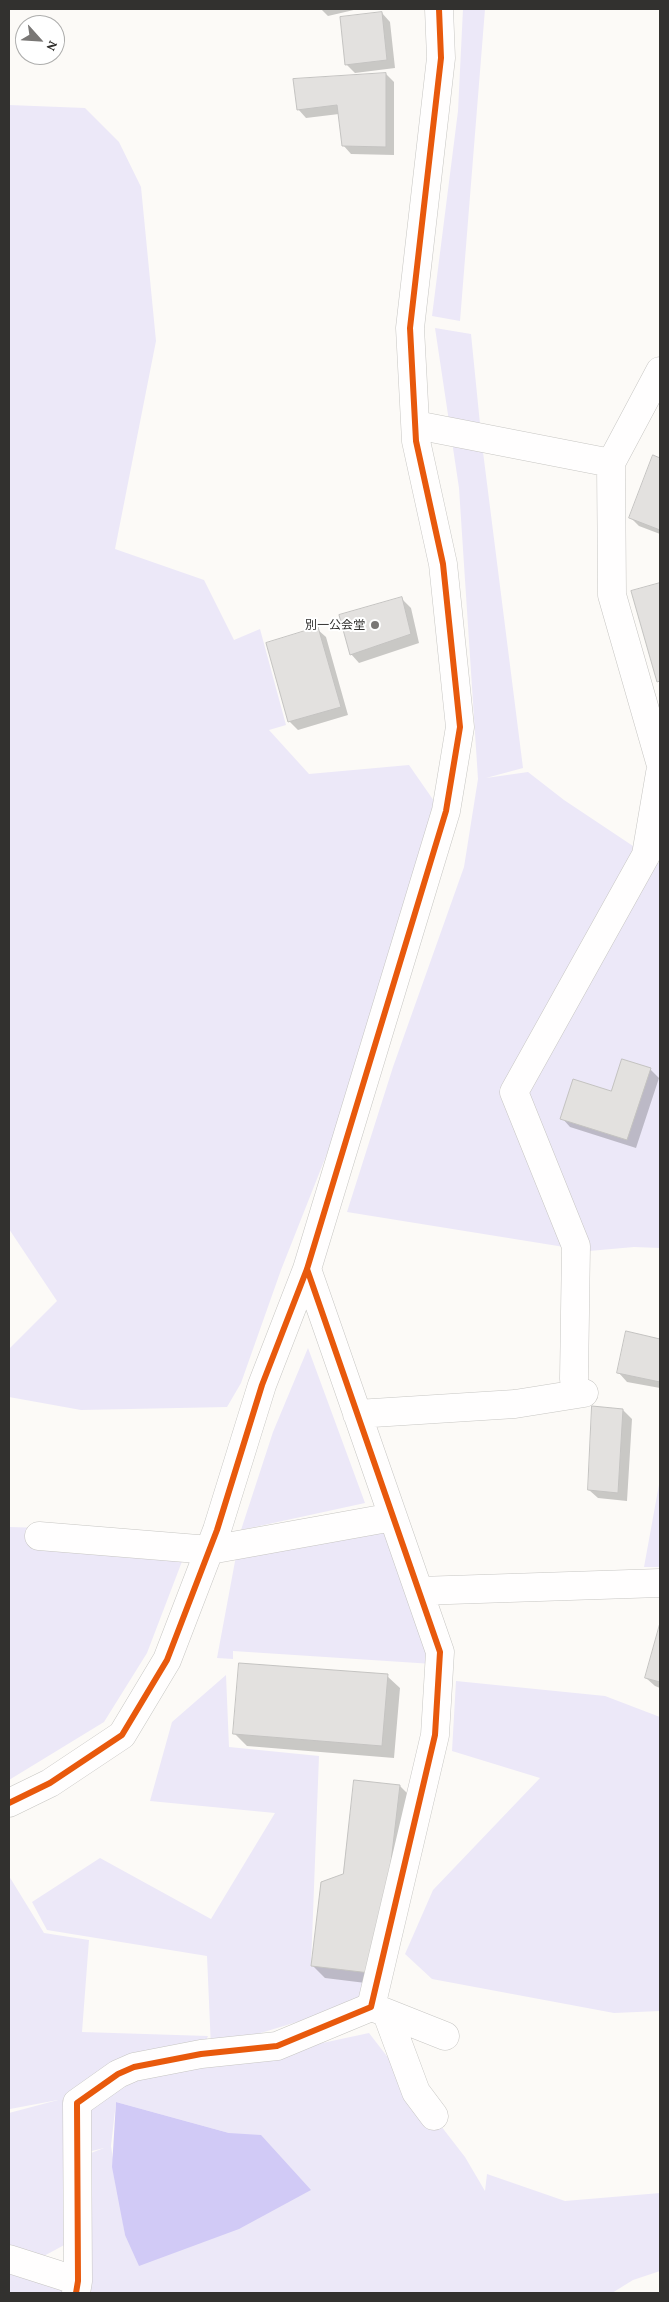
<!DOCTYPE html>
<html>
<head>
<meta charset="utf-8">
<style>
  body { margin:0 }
  #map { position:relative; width:669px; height:2302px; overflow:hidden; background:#fcfaf7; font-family:"Crimson Pro",serif }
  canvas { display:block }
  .frame { position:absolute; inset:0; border:10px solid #32312f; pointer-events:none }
  .north { position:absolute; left:15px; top:15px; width:50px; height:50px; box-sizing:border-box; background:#fff; border:1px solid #adadac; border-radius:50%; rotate:116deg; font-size:14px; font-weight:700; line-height:20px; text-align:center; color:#32312f }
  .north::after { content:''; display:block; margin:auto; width:18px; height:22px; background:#797775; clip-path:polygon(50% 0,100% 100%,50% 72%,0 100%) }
</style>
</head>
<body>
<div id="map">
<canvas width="669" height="2302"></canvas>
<div class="frame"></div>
<div class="north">N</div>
</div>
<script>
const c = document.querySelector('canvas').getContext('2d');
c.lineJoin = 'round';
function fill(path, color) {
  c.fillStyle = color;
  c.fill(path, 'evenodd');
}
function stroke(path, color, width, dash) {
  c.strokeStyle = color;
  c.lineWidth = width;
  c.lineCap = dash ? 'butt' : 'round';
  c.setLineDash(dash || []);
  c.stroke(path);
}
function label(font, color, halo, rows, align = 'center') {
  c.font = font + ' "Crimson Pro","Noto Sans JP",serif';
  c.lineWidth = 4;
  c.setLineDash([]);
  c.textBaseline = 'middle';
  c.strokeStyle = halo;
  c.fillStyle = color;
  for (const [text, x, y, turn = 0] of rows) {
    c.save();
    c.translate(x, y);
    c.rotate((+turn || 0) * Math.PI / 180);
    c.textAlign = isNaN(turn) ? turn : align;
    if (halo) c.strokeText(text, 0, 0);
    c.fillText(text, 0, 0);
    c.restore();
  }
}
fill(new Path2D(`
  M463 9H485L460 321 432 316 458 111Z
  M9 105 85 108 119 142 141 187 156 341 115 549 204 580 234 640 260 629 286 725 269 730 309 774 409 765 434 801 405 911 341 1118 281 1270 241 1383 227 1407 81 1410 9 1397V1349L57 1301 9 1229Z
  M435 328 471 334 482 444 523 768 486 778 528 772 564 800 660 864V1248L634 1247 589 1251 347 1212 393 1067 464 867 478 779 459 488Z
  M308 1348 365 1503 241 1530 273 1432Z
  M660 1479V1567H644Z
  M393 1517 433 1664 233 1651V1659L217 1658 236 1556Z
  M9 1527 46 1528 186 1551 147 1653 104 1722 9 1780Z
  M226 1675 229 1747 319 1756 311 1966 370 1972 363 2002 211 2048 207 1956 47 1930 32 1902 100 1858 211 1919 275 1813 150 1801 172 1722Z
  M456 1681 605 1696 660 1717V2011L614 2013 432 1979 405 1954 433 1890 540 1778 452 1751Z
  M9 1876 44 1933 89 1940 82 2032 208 2036 200 2054H271L369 2033 465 2157 485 2191 487 2174 565 2201 660 2193V2271L633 2280 612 2293H91L78 2158 104 2148 84 2153 75 2104 68 2243 42 2257 9 2246V2113L58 2100 10 2109 9 2106ZM116 2102 229 2133 125 2235 111 2146Z
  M9 2266 76 2293H9Z`), '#ece8f8');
fill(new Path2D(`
  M116 2102 229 2133 261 2135 311 2190 239 2229 139 2266 125 2235 112 2167Z`), '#d1caf6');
fill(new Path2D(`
  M321 9H358L328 16Z
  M382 13 390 22 395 68 355 73 346 64Z
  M386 74 394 82V155L351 154 343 145 339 114 306 118 298 109Z
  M654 457 660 459V534L639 526 630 517Z
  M660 584V683L632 592Z
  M402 599 411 608 419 643 359 663 351 654Z
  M317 629 326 637 348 715 298 730 289 721Z
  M650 1069 659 1078 636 1148 570 1127 562 1118 612 1093Z
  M627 1333 660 1340V1388L627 1382 619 1373Z
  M623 1410 632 1419 627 1501 598 1498 589 1490Z
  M660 1627V1688L655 1686 646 1678Z
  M387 1676 400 1688 394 1758 247 1746 235 1734Z
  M400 1786 412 1798 390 1986 325 1978 313 1966 344 1875Z`), '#0003');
const building = new Path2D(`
  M382 12 387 60 345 65 340 17Z
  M386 73V147L342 146 337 105 297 110 293 79Z
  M653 455 660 458V530L629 518Z
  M660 583V681L657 682 631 591Z
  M402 597 411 634 350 655 339 615Z
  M318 627 341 707 288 722 266 643Z
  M622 1059 651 1068 627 1140 560 1119 573 1079 611 1091Z
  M626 1331 660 1339V1382L617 1373Z
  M592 1406 623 1409 618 1493 588 1490Z
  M660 1623V1682L645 1678Z
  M239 1663 388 1674 382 1746 233 1734Z
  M354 1780 400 1785 378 1974 311 1966 321 1882 343 1874Z`);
fill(building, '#e3e1df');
stroke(building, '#c4c3c1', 1);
const minor = new Path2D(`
  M416 425 611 463 660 371
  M611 463 612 595 660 762
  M574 1379 576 1246 514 1092 646 855 660 773
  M357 1414 515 1404 584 1393
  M39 1536 210 1550 393 1517
  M419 1591 660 1583
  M9 1803 50 1783 122 1735 167 1660 217 1530 262 1385 307 1269 446 811 460 727 443 564 416 441 410 328 441 58 439 9
  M377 2009 445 2036
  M387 2014 416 2092 434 2116
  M9 2259 78 2281
  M76 2293 78 2281 77 2103 118 2074 134 2067 201 2054 277 2046 371 2007 435 1735 440 1652 307 1269`);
stroke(minor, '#c7c6c3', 29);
stroke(minor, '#fffefe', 28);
stroke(new Path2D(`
  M9 1803 50 1783 122 1735 167 1660 217 1530 262 1385 307 1269 446 811 460 727 443 564 416 441 410 328 441 58 439 9
  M76 2293 78 2281 77 2103 118 2074 134 2067 201 2054 277 2046 371 2007 435 1735 440 1652 307 1269`), '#e8590c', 6);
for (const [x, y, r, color] of [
  [375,625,5,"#797775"]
]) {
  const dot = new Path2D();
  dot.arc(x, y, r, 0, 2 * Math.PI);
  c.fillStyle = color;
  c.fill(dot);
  stroke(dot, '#fff', 2);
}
label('12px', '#32312f', '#fff', [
  ["別一公会堂",365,625]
], 'right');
</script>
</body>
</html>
